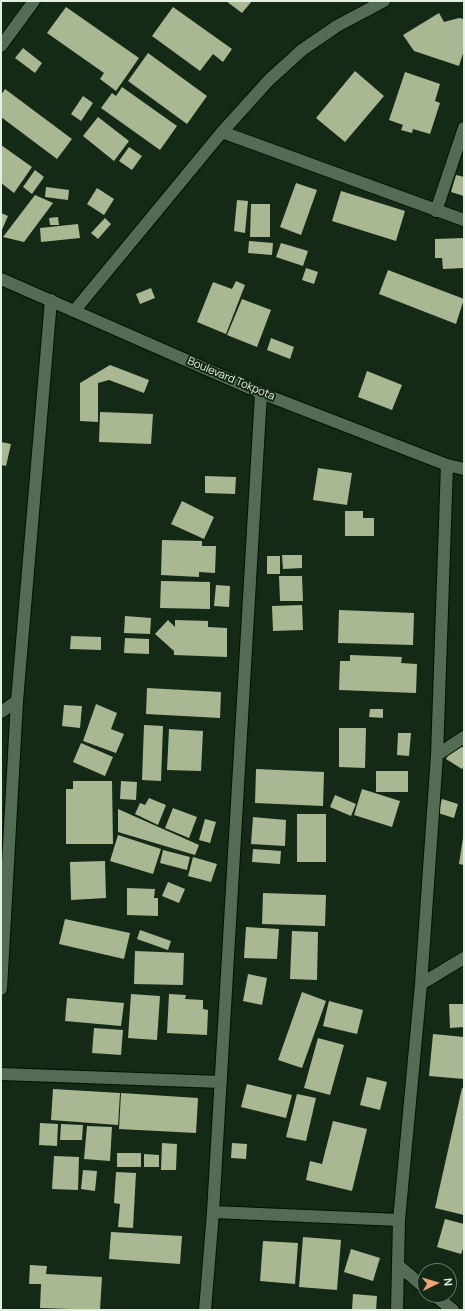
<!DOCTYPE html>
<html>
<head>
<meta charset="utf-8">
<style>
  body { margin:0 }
  #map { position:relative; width:465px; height:1311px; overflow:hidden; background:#152a16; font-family:Manrope,sans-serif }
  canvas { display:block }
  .frame { position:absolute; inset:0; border:2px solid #e2f0e2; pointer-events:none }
  .north { position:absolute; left:417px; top:1263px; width:40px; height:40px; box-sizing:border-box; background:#152a16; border:1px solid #677968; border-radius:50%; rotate:85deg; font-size:11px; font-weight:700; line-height:16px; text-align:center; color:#e2f0e2 }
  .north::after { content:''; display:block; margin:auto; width:14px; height:18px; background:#f0a278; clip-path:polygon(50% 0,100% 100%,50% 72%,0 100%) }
</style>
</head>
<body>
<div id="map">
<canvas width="465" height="1311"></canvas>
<div class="frame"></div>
<div class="north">N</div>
</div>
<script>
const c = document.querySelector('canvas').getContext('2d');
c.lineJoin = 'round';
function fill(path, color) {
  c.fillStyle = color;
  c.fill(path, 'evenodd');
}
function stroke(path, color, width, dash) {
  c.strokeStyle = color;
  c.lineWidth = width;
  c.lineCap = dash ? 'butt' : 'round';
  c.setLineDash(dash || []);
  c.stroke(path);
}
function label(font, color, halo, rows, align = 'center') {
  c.font = font + ' Manrope,sans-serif';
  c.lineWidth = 4;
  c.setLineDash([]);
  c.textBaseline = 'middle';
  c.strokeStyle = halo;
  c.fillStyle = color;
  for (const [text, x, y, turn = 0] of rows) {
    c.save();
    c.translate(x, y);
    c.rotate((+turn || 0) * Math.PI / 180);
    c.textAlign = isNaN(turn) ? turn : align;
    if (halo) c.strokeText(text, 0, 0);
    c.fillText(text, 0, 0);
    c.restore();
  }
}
fill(new Path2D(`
  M226 1H252L242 13Z
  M66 7 139 58 116 91 100 79 104 73 47 33Z
  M173 7 232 49 223 62 213 54 200 71 152 36Z
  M439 13 444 22 459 18 464 19V50L459 66 414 51 403 35Z
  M23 48 42 63 35 73 15 58Z
  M148 53 207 96 187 124 128 81Z
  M355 71 384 96 345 142 316 118Z
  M405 72 440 84 435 101 440 103 430 134 413 129 412 133 401 130 403 125 389 120Z
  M122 87 177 126 160 150 101 108 112 93 116 96Z
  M5 89 72 139 57 159 1 117V95Z
  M83 96 93 103 81 121 71 114Z
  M98 117 129 141 114 161 83 136Z
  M1 145 32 167 14 193 1 183Z
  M129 147 142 156 132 170 119 161Z
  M35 170 44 177 32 194 23 187Z
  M456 175 464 177V196L451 192Z
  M296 183 317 190 301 235 280 227Z
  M46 187 69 190 68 200 45 197Z
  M97 188 114 199 104 215 87 204Z
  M341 191 405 211 396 241 332 221Z
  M35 195 53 203 24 242 3 237Z
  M237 200 248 201 245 233 234 231Z
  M251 204H270V237H250Z
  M1 213 8 216 1 232Z
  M58 217 59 225H50L49 218Z
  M105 218 111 224 98 239 91 233Z
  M78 224 80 238 41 242 40 228Z
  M464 238V268L443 269 442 258H435V239Z
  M249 241 273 243 272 255 248 253Z
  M281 243 308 251 303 266 276 257Z
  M306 268 318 272 314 284 302 280Z
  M388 270 464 299 456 324 379 294Z
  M236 281 245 285 226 334 197 322 213 282 232 289Z
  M151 288 155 298 140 304 136 294Z
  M242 299 271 310 257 347 227 335Z
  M271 338 294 347 290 359 267 350Z
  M110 365 149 380 144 393 109 380 98 383V422L80 421V383Z
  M367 371 402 385 392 410 358 397Z
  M100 412 153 414 151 444 99 442Z
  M1 442 11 444 6 466 1 465Z
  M318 468 352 473 347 505 313 500Z
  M205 476 236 477 235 494 205 493Z
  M182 501 214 517 204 539 171 524Z
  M345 511H363V518H374V536H345Z
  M162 540 202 541V546H216L215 573 199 572V577L161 575Z
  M282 555H302V568L283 569Z
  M267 556H280V574H267Z
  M279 576H302L303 601H280Z
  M161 581 210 582V609L160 608Z
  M216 585 230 586 229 607 214 606Z
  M302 605 303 630 273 631 272 606Z
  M339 610 414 613 413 645 338 643Z
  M125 616 151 618 150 634 124 633Z
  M168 620 175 627V620L208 621V627L227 628V657L174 655V651L155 634Z
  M71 636 101 637V650L70 649Z
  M125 638 149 639V654L124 653Z
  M350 655 402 657 401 663 417 664 416 693 339 690 340 661H350Z
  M147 688 221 692 220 718 146 714Z
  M96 704 117 713 111 729 124 734 116 753 83 741Z
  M64 705 82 706 80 728 62 726Z
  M370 709H383V718L369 717Z
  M144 725 163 726 161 781 142 780Z
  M339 728H366L365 768 339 767Z
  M169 729 203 731 201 771 167 770Z
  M398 733H411L409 756 397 755Z
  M81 743 113 757 105 776 73 762Z
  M455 743 464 748V765L462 769 446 759Z
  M256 769 324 772 323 806 255 803Z
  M376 771H408V792H376Z
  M73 781H112L113 844H66V789H73Z
  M121 781 137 782 136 800 120 799Z
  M362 789 400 801 392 827 354 815Z
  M335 795 356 804 351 816 330 807Z
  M149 798 166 805 158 825 135 814 140 803 145 805Z
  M442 799 458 804 454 818 438 813Z
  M173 808 197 817 189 838 165 828Z
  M118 809 199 845 195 855 118 832Z
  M297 814H326V862H297Z
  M253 817 286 820 285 846 251 844Z
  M205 819 216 822 210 843 199 840Z
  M118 835 161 849 153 874 110 861Z
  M463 838H464V865L459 864Z
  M253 849 281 851 280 864 252 862Z
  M163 850 190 857 187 870 160 863Z
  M193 857 217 864 211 882 188 876Z
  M105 861 106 898 71 900 70 862Z
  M168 882 185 889 179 903 162 896Z
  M127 888 155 889 154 898H158V916L127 915Z
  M263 893 326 895 325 926 262 924Z
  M65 919 130 933 124 959 59 944Z
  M246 927 279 929 277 959 244 958Z
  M140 930 171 941 168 950 137 939Z
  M292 931 318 932 317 980 290 979Z
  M135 951 184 953 183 985 134 984Z
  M248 974 267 978 262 1005 243 1001Z
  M302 992 326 1001 302 1068 278 1060Z
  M131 994 160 996 157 1040 128 1038Z
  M169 994 186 995 185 999 203 1000V1009L208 1010 207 1035 167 1033Z
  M67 998 124 1003 121 1026 65 1021Z
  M329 1001 363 1010 357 1034 323 1026Z
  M449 1004H464V1027L450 1028Z
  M94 1028 123 1030 121 1055 92 1053Z
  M433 1034 464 1037V1079L429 1076Z
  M318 1038 344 1045 330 1095 304 1088Z
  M367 1077 387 1082 380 1110 360 1105Z
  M247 1084 292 1095 286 1118 241 1107Z
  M462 1088 464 1089V1215L435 1208Z
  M53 1089 120 1093 118 1125 51 1120Z
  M121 1093 198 1098 196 1133 119 1129Z
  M297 1094 316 1098 306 1141 286 1137Z
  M333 1121 367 1129 352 1191 306 1180 310 1161 322 1164Z
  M40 1123 58 1124 57 1146 39 1145Z
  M61 1124 83 1125 82 1140H60Z
  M87 1126 112 1127 110 1161 84 1159Z
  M162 1143 177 1144 176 1170H161Z
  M232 1143 247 1144 246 1159 231 1158Z
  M117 1153H141V1167H117Z
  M144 1154 159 1155V1167H144Z
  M54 1156 79 1157 78 1190 52 1189Z
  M83 1170 97 1171 95 1191 81 1189Z
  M116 1172 136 1173 133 1228 118 1227 120 1204 114 1203Z
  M445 1219 464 1224V1246L461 1254 437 1247Z
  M111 1232 182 1236 180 1264 109 1259Z
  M303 1237 341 1240 337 1290 299 1287Z
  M263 1241 298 1243 295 1284 260 1281Z
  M351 1249 380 1258 373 1281 344 1272Z
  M30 1265 47 1266 46 1274 102 1277 100 1310 40 1308 41 1284H29Z
  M353 1294 377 1296 376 1310H352Z`), '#a9b893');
const minor = new Path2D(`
  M1 46 34 1
  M222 132 464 220
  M436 211 464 128
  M1 712 17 701
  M437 755 464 737
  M421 984 464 958
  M1 1074 221 1082
  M213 1212 399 1220
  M398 1265 425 1288
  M434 1295 453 1310
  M205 1310 213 1212 261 393
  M397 1310 399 1220 421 984 437 755 447 465`);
const tertiary = new Path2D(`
  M1 279 261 393 447 465 464 469
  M75 310 222 132 269 80 302 50 337 26 384 1
  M1 989 17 701 51 300`);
stroke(minor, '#011302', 14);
stroke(tertiary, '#011302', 14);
stroke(minor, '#546c54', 12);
stroke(tertiary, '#546c54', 12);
label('11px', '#e2f0e2', '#152a16', [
  ["Boulevard Tokpota",231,379,23]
]);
</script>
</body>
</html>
